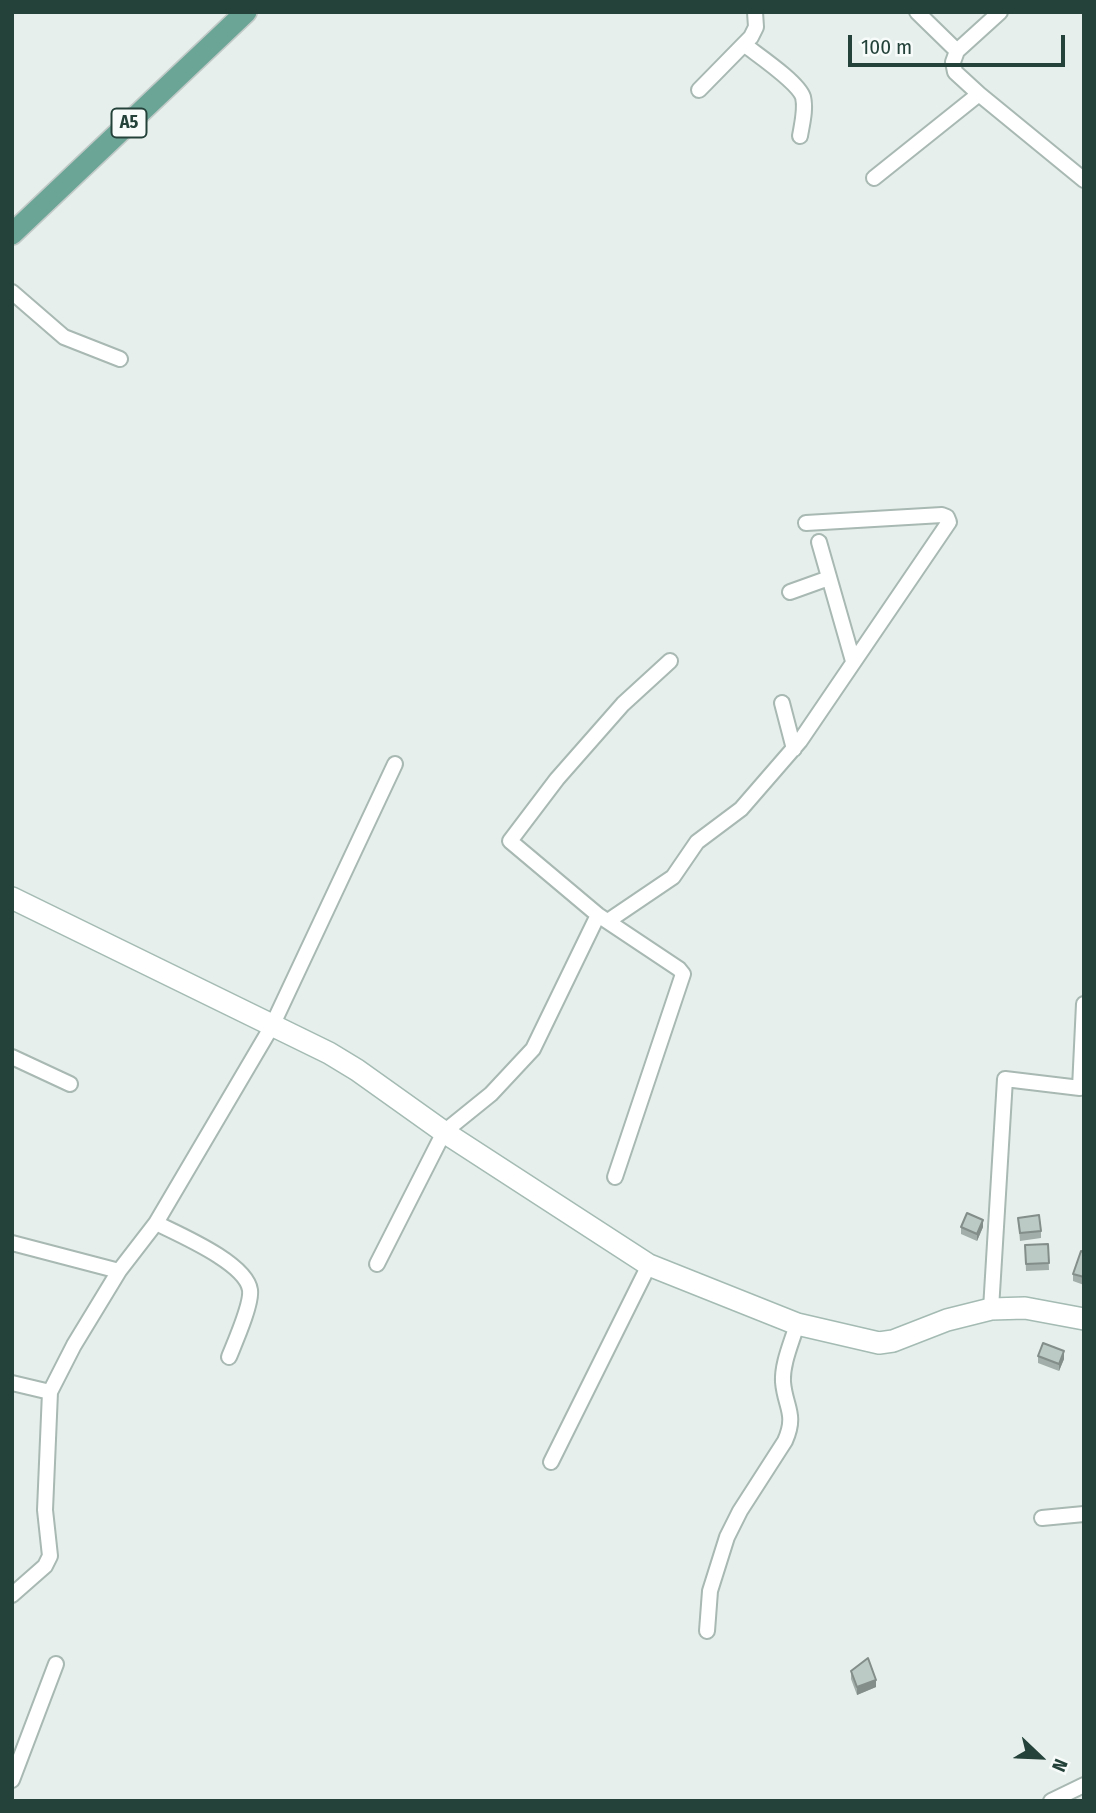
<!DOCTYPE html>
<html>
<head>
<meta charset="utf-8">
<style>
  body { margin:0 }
  #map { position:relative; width:1096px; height:1813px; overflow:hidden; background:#e6efeb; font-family:"Fira Sans Condensed",sans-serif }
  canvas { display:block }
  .frame { position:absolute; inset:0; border:14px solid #24423a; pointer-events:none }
  .north { position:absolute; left:1005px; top:1722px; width:70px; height:70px; -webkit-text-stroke:5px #f7fbf9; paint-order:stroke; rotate:113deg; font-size:19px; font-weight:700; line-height:28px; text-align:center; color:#24423a }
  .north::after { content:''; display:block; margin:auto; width:24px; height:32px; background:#24423a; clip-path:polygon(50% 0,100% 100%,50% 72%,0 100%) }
  .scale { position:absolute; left:848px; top:35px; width:217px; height:32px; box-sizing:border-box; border:4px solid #24423a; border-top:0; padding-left:9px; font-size:21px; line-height:24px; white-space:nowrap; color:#24423a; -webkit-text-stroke:5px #f7fbf9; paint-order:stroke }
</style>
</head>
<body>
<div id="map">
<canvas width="1096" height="1813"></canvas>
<div class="frame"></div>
<div class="north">N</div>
<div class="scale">100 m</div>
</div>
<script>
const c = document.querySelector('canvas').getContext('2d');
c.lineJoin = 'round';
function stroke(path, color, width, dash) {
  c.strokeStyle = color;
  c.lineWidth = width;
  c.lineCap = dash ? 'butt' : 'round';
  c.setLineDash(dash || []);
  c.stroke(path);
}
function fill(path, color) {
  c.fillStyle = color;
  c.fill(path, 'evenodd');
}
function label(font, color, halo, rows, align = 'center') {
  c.font = font + ' "Fira Sans Condensed",sans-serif';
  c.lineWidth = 6;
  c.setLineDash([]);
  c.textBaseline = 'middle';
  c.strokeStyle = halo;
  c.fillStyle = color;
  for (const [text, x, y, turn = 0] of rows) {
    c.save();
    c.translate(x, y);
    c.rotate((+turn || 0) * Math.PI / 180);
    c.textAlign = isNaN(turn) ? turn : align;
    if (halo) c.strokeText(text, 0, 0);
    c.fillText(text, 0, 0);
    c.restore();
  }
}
const street = new Path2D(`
  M917 12 957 51
  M1000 12 957 51 953 62 955 72 979 94 1084 180
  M745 45C759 56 798 82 803 97 806 109 802 124 800 136
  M699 90 751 37 756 27 755 12
  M874 178 979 94
  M12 292 64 337 120 359
  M819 542 853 661
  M790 592 829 578
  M782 703 794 749
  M608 921 673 877 697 842 741 809 800 741 949 522 947 517 942 515 806 523
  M12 1057 70 1084
  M615 1177 683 974 679 969 598 915 510 841 557 779 623 704 670 661
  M156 1223C180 1235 246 1263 250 1290 252 1304 235 1342 229 1357
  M12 1243 119 1271
  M377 1264 444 1132 491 1094 533 1049 598 915
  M991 1309 1005 1079 1080 1088 1084 1004
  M12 1383 50 1392
  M551 1462 649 1265
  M1042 1518 1084 1514
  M12 1595 45 1566 50 1556 45 1510 50 1392 74 1345 119 1271 156 1223 272 1026 395 764
  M707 1631 710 1591 727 1537 740 1511 785 1441C797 1414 785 1407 783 1382 782 1363 792 1342 797 1324
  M12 1780 56 1664
  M1051 1801 1084 1785`);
const secondary = new Path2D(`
  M12 898 329 1053 357 1070 444 1132 649 1265 797 1324 879 1343 893 1341 947 1320 991 1309 1025 1308 1084 1319`);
const primary = new Path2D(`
  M12 234 246 12`);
stroke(street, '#a8b8b2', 18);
stroke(secondary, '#a4bbb3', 24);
stroke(primary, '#c2cac8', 24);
stroke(street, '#fff', 14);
stroke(secondary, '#fff', 21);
stroke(primary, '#6aa596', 21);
fill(new Path2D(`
  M1018 1218 1041 1231V1238L1020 1241Z
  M961 1227H983L977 1241 961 1234Z
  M1048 1244 1049 1270 1026 1271 1025 1245Z
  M1084 1252V1285L1073 1281V1274Z
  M1038 1356 1064 1359 1059 1371 1038 1363Z
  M851 1671 876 1687 857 1695 851 1679Z`), '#a1aea9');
fill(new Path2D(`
  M983 1220V1227L977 1241V1234Z
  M1064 1351V1359L1059 1371V1364Z
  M876 1680V1687L857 1695V1687Z`), '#838d89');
const building = new Path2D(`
  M967 1213 983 1220 977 1234 961 1227Z
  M1039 1215 1041 1231 1020 1233 1018 1218Z
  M1048 1244 1049 1263 1026 1264 1025 1245Z
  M1081 1251 1084 1252V1277L1073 1274Z
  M1043 1343 1064 1351 1059 1364 1038 1356Z
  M868 1658 876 1680 857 1687 851 1671Z`);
fill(building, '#bbcac4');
stroke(building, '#838d89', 2);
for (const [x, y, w] of [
  [129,123,35]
]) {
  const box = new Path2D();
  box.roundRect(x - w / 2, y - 14.5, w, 29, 5);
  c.fillStyle = '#f7fbf9';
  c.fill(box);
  stroke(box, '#24423a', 2);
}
label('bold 18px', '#24423a', null, [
  ["A5",129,123]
]);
</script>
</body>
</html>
